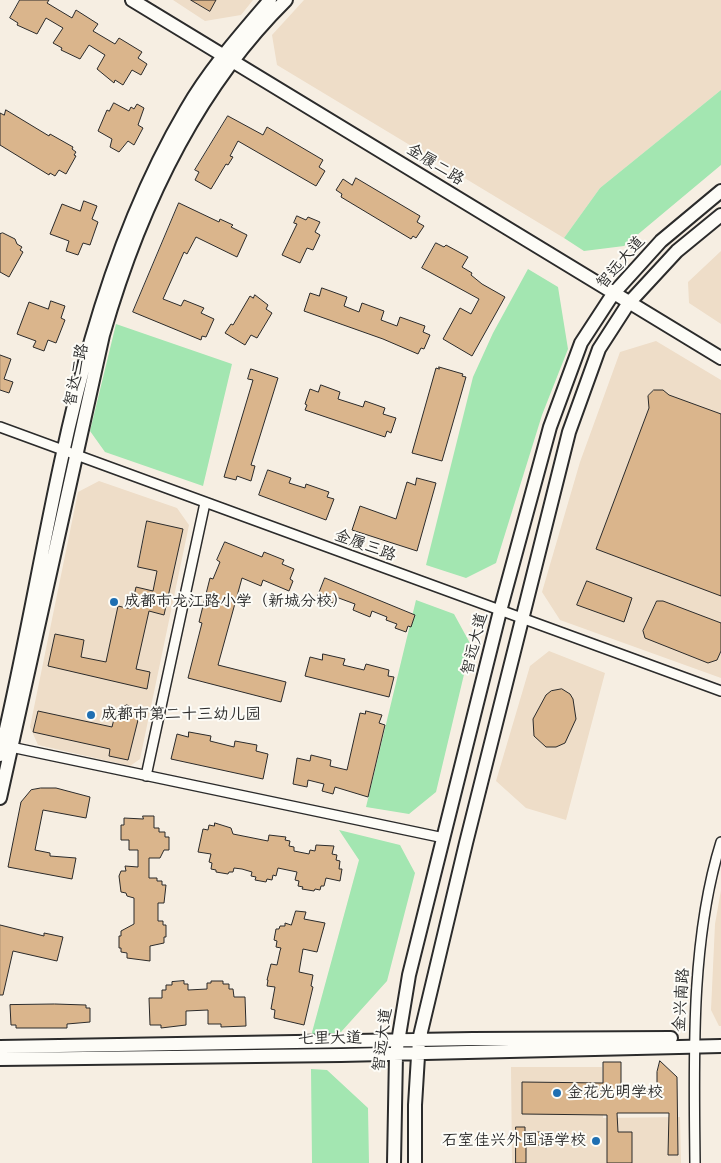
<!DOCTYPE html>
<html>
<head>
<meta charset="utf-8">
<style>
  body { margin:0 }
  canvas { display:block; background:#f6eee2 }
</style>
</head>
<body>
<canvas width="721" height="1163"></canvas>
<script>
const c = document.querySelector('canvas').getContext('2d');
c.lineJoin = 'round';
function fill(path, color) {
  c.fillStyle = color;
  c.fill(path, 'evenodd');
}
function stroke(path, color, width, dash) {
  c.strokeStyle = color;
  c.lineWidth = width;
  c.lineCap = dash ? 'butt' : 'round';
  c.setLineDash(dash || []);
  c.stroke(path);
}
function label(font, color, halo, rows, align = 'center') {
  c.font = font + ' "Balsamiq Sans","LXGW WenKai TC",sans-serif';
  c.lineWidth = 4;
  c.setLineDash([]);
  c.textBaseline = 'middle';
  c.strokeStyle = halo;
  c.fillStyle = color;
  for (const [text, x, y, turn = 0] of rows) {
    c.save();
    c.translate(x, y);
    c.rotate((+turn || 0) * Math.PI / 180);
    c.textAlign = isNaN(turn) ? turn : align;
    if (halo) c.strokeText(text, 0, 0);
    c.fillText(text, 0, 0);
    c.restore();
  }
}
fill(new Path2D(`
  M173 0H253L241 15 205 21Z
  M304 0H721V90L600 188 564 238 277 65 272 35Z
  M721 251V324L689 303 688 282Z
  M656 341 721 380V678L560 620 542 592 580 462 620 352Z
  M99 481 177 508 189 525 140 759 130 766 38 745 30 727 78 492Z
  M549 651 605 673 566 820 526 808 496 781 530 666Z
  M721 890V1026H719L711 1010 715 924Z
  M511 1067H602L603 1118 680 1117 681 1163H512Z`), '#eeddc8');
fill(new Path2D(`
  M721 90V165L624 246 584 251 564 238 600 188Z
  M528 269 558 287 568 349 542 415 496 563 466 578 426 565 473 377 493 333Z
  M116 324 232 364 203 486 105 452 90 431Z
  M416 600 454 614 471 645 436 792 409 814 366 807Z
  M339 830 400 845 415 873 387 981 341 1032 311 1036 359 860Z
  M311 1069 327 1070 368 1108 369 1163H312Z`), '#a3e6b1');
const building = new Path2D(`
  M20 0H49L47 3 72 18 76 10 98 24 93 31 115 44 119 38 142 52 138 58 147 64 141 75 132 70 123 85 115 80 114 83 97 69 105 55 89 45 80 59 61 50 62 48 53 43 63 28 46 18 37 34 17 25 18 23 10 18Z
  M191 0H216L210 11Z
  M114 103 129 111 131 107 134 109 137 104 144 108 138 125 143 128 134 145 128 141 119 152 110 147 112 139 98 131 107 110 109 111Z
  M6 110 49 136 50 134 73 147 72 149 76 152 74 155 76 156 66 174 59 170 55 176 50 173 49 175 0 145V113L4 115Z
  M228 116 263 135 267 127 323 160 319 167 325 171 316 186 238 141 230 156 233 157 228 165 226 164 211 189 195 180 199 172 195 170Z
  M356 178 420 216 417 222 424 226 416 238 413 236 411 239 341 197 342 194 336 190 343 179 352 185Z
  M84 201 97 206 92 219 98 222 90 245 83 243 78 255 66 251 69 241 50 234 62 204 80 211Z
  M179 203 219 222 220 219 233 225 231 227 247 235 237 257 196 237 187 254 184 252 163 299 181 306 184 300 204 308 201 313 214 319 206 337 202 336 201 340 133 312Z
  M297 216 306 220 308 217 320 222 315 232 320 235 313 250 307 248 300 263 282 255 297 224 294 223Z
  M3 233 15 239 17 244 22 247 20 250 23 252 9 277 0 272V234Z
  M436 243 444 247 446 245 468 257 462 267 472 273 471 275 482 284 505 297 472 356 443 339 460 308 471 314 479 299 422 268Z
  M322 288 347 297 344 306 359 312 362 303 384 311 381 320 397 326 400 317 425 326 423 332 430 335 424 349 421 348 418 354 383 339 304 311 310 293 319 296Z
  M255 295 268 305 266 309 272 313 257 338 251 335 245 345 225 333 231 324 233 325 250 296 253 298Z
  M51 301 65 306 61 318 65 320 56 343 48 340 44 351 33 347 36 341 17 334 29 302 48 309Z
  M0 355 11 359 4 379 13 382 9 393 0 390Z
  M439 367 463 374 462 376 466 377 442 461 412 453 436 368 439 369Z
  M251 369 278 378 251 465 255 466 251 481 237 476 236 480 224 477 253 380 248 379Z
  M321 385 340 392 338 399 363 407 365 401 385 408 383 414 396 418 391 433 387 431 385 437 305 410 307 405 305 404 310 389 318 392Z
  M654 390H663L669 395 721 414V596L596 549 649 408 648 396Z
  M268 470 291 478 289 483 305 488 306 484 329 492 327 497 334 499 326 520 259 495Z
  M417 478 436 483 417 551 352 530 360 506 396 519 407 482 415 485Z
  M147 521 183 529 164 615 149 611 136 669 150 672 147 689 48 666 55 634 84 640 81 657 106 662 118 606 131 609 136 587 153 591 157 571 138 567Z
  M225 542 262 557 264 552 284 560 282 564 294 569 290 579 293 581 289 591 263 580 261 586 242 578 218 665 286 682 281 702 188 678 202 623 199 622 210 578 213 579 220 562 217 560Z
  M325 578 415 615 411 627 408 626 406 632 395 628 397 624 386 620 387 617 372 611 370 617 353 610 355 604 336 597 333 603 318 596Z
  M587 581 632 598 624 622 577 605Z
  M657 601H663L721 623V651L717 660 708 663 645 638 643 631Z
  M323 654 345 659 343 665 364 670 366 664 389 670 388 676 394 677 389 697 305 676 310 657 322 660Z
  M562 689 570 694 573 699 576 719 565 743 556 747H546L534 736 533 719 546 695 551 691Z
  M127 705 135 709 139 716 128 760 109 756 110 749 33 732 38 711 112 727 116 711Z
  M366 711 382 715 379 723 385 725 368 797 335 787 333 794 322 791 324 784 308 780 307 787 293 784 297 758 310 761 311 755 331 760 330 766 347 770 360 713 365 714Z
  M189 732 211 736 210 741 234 747 235 741 257 745 256 751 268 754 263 779 171 759 177 734 188 737Z
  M41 788H56L90 797 86 818 43 810 35 850 50 853V856L76 858 72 879 8 867 21 802 31 790Z
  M143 816H154V828H159V832H165V837H169V850H164L160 858H149V878H157V881H162V885H166L164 903H158V921H163V925H166V937H164V943L150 946V961L127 958V953L121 952V948H119V936H121V931L134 924V898L127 896 126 893 121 892 119 876 121 871H126L125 866 138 867V850H129V840H121V825H124V818L143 819Z
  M215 823 231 828 233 834 268 841 269 835 286 837 285 840 290 841 289 846 294 847V851L309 854 310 850 315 851 316 845 334 846 332 854 337 855 336 860 340 861 339 869H342L340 881 326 878 324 886H321L320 890 315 889 314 891 302 889 303 887 298 886 299 881 295 880 297 872 278 868 276 876 273 875 272 880 267 879 266 882 255 880 256 877 251 876 252 872 242 869 234 868 233 872H229L228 874 216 872V870L211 869 212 863 209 862 211 854 198 852 203 829 208 830 209 825 214 826Z
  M296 911 306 912 304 919 325 923 317 952 303 949 299 972 313 975 311 986 313 987 304 1025 274 1018 275 1010 271 1009 275 987 267 986 268 980H267L271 964 277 965 280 951 281 948 276 947 277 941 274 940 276 929H279L280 926H285V923L291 925Z
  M0 925 44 936V933L63 937 57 961 13 951 3 995H0Z
  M184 981V984H188V990L207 989V983H211V981H223V984H229V989H233L234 997H245L246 1026 221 1027V1024H208V1010L186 1011V1025L161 1028V1025H150L149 998H162V990H166V985H172V982Z
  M55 1004 86 1005V1008H90V1022L67 1024V1028H16V1025H11L10 1005Z
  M660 1061 677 1077 678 1155H668L669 1113H617L618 1132H632V1163H607V1115L522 1114V1082L603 1083V1062H621V1091H657V1072Z
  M516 1127H525V1132H541V1145H526V1163H516Z`);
fill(building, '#dab58c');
stroke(building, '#2b2b2b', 1);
const street = new Path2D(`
  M0 427 721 691
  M6 746 444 838
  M146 776 205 503
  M695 1163C694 1059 690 941 721 842`);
const secondary = new Path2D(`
  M132 0 721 358
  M0 755C52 538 71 306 186 110 209 70 240 35 270 0
  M0 798 103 335C138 213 195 90 286 0
  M0 1047 473 1039 671 1038
  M0 1059 341 1055 721 1046
  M394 1163 396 1054 409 975 500 611 550 427 581 343 613 294 661 241 721 191
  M415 1163V1105L419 1040 466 843 569 432 599 349 628 304 677 251 721 215`);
stroke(street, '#2b2b2b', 12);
stroke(secondary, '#2b2b2b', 16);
stroke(street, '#fdfcf7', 9);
stroke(secondary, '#fdfcf7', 12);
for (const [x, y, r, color] of [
  [114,602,5,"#1f6fb2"],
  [91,715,5,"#1f6fb2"],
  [557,1093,5,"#1f6fb2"],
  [596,1141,5,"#1f6fb2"]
]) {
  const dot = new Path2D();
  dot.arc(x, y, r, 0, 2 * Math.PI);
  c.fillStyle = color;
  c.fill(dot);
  stroke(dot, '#fdfcf7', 2);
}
label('16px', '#2b2b2b', '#fdfcf7', [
  ["金履二路",435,165,32],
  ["智远大道",621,263,-49],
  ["智达二路",77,375,-78],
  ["金履三路",365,546,20],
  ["智远大道",475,644,-76],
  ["金兴南路",682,1000,-86],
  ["七里大道",330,1039,-1],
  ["智远大道",383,1040,-83]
]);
label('16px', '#2b2b2b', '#fdfcf7', [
  ["成都市龙江路小学（新城分校）",124,602],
  ["成都市第二十三幼儿园",101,715],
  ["金花光明学校",567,1093],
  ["石室佳兴外国语学校",586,1141,"right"]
], 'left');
</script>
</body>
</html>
